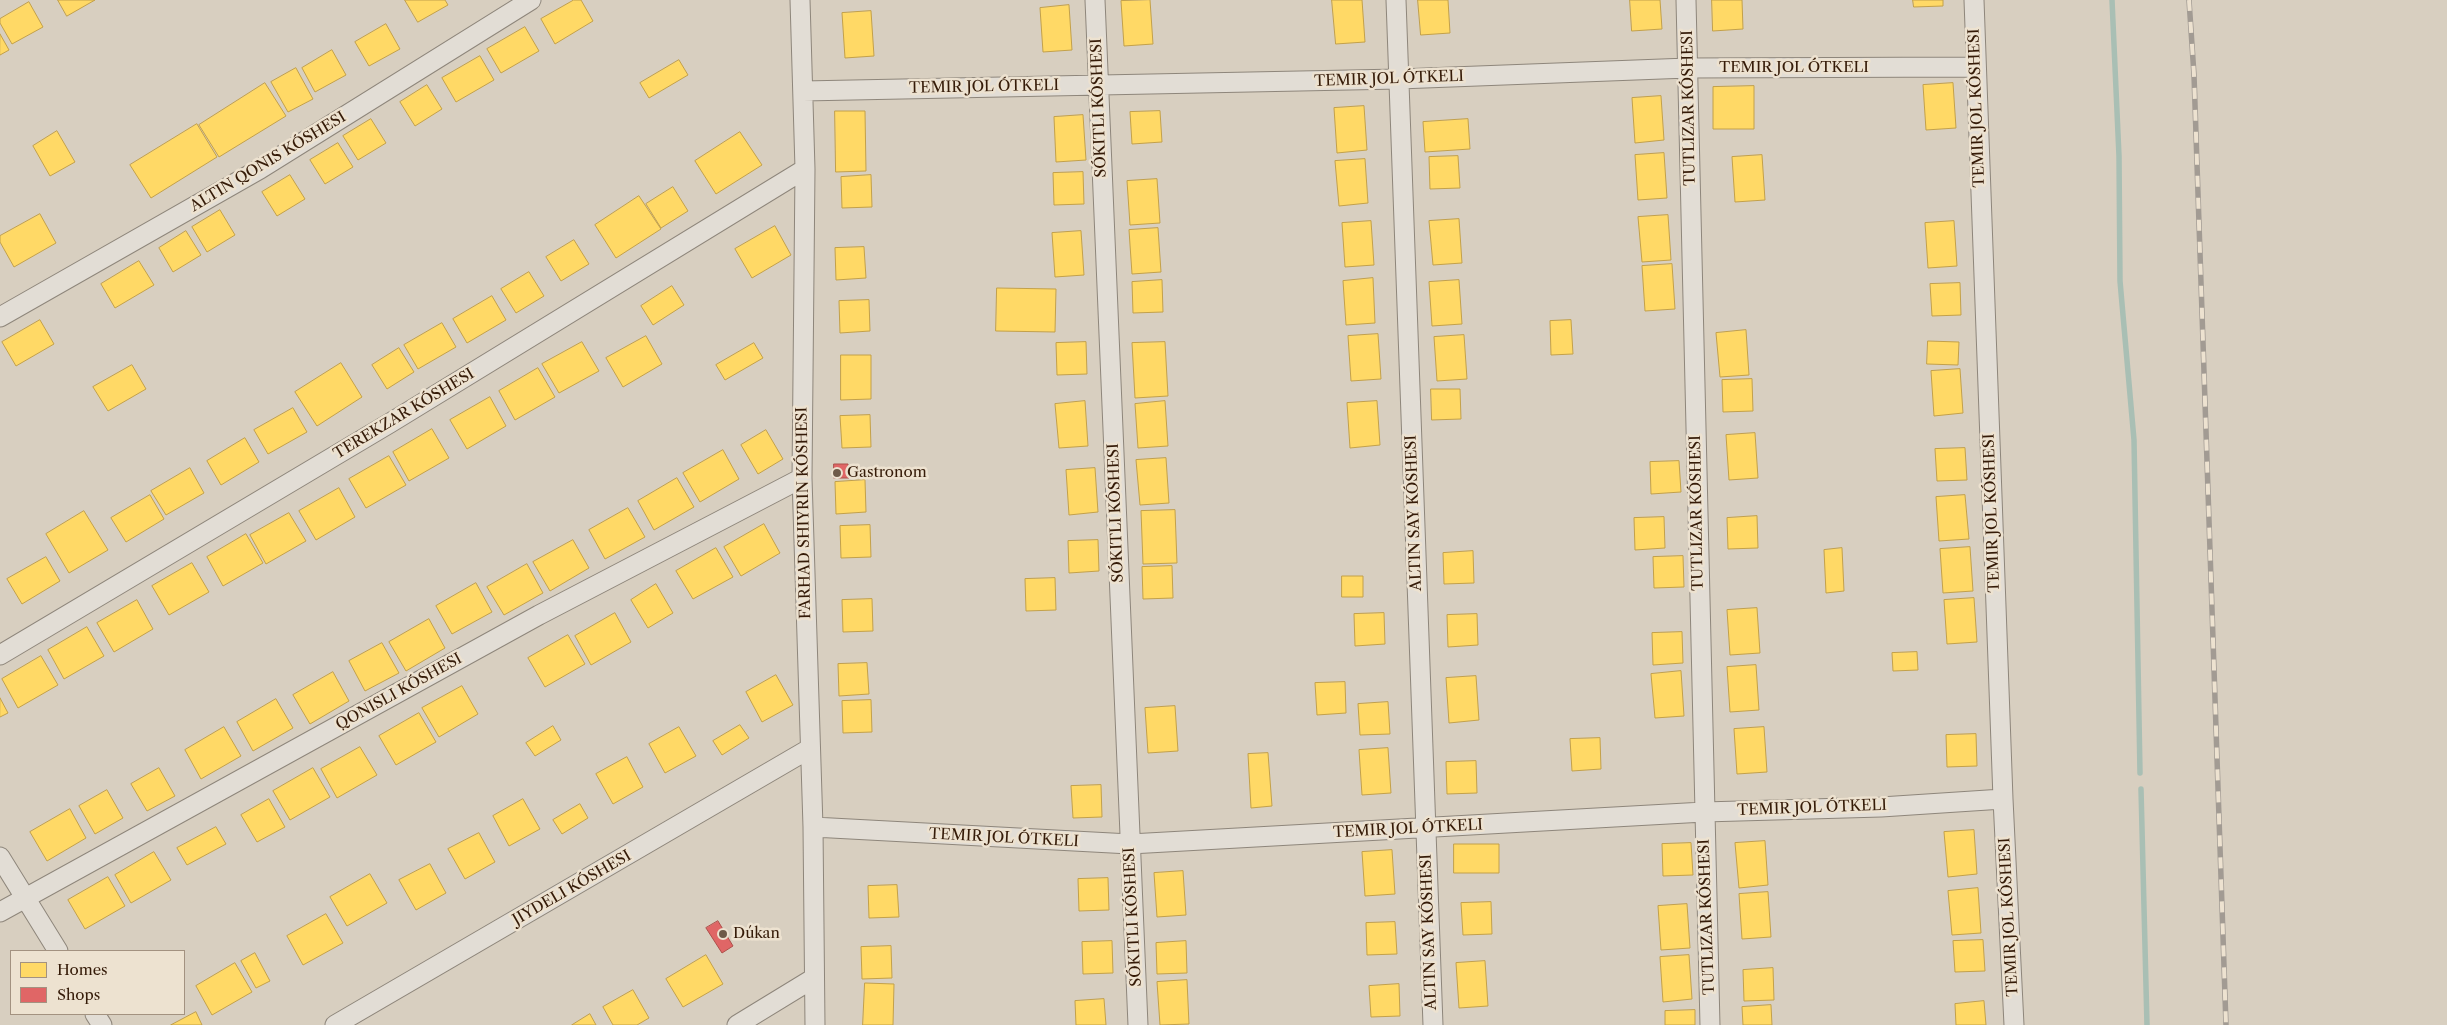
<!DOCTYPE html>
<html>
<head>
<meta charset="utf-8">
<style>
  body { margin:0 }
  #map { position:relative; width:2447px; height:1025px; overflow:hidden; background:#d8cfc0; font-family:"Libre Caslon Text",serif }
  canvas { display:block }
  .legend { position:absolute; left:10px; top:950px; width:175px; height:65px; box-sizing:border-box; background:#ede2d0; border:1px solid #a39280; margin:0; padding:6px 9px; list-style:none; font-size:15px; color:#351b08 }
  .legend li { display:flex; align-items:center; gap:10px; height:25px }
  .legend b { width:25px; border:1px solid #a39280 }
</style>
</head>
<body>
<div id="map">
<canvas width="2447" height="1025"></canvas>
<ul class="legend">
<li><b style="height:14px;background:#ffd966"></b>Homes</li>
<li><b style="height:14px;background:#e06666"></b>Shops</li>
</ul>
</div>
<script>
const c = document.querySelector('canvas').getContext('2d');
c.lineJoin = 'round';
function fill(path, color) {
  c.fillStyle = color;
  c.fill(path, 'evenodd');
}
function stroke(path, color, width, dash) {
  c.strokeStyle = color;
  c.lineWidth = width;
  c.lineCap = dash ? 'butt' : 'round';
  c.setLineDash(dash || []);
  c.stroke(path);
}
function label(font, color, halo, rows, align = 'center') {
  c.font = font + ' "Libre Caslon Text",serif';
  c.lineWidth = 5;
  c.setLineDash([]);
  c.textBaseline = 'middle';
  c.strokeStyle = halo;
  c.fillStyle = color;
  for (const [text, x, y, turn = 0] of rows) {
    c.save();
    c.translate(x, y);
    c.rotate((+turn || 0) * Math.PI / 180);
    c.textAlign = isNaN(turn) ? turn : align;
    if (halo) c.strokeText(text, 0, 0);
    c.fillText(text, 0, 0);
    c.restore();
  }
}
const homes = new Path2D(`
  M58 0H95L67 16Z
  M405 0H445L448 5 418 22Z
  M574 0H581L593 21 555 44 541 19Z
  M1150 0 1153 44 1124 46 1121 1Z
  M1332 0H1362L1365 42 1336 44Z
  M1418 0H1448L1450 33 1421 35Z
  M1630 0H1660L1662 29 1632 31Z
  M1712 0H1742L1743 29 1713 31Z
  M1913 0H1943V6L1914 7Z
  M29 2 43 27 12 44 0 23V19Z
  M1069 5 1072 50 1043 52 1040 8Z
  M871 11 874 56 845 58 842 13Z
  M386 24 400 49 369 66 355 42Z
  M525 27 539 51 501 73 487 49Z
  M0 34 9 50 0 55Z
  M332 50 346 75 315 92 302 68Z
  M480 56 494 80 456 102 442 78Z
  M679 60 688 75 649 98 640 83Z
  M296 68 313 99 288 112 271 82Z
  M265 83 286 116 219 157 199 125Z
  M1953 83 1956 128 1926 130 1923 85Z
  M427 85 442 109 415 126 400 102Z
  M1754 86V129H1713V87Z
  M1661 96 1664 140 1635 143 1632 98Z
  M1364 106 1367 150 1337 153 1334 108Z
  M835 111H865L866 171 836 172Z
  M1160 111 1162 142 1132 144 1130 112Z
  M1083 115 1086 160 1056 162 1054 117Z
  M371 119 386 143 358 160 343 136Z
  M1468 119 1470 149 1425 152 1423 122Z
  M197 124 217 157 151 198 130 165Z
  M57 131 75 162 50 176 33 146Z
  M740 132 762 165 716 194 695 161Z
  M338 143 353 167 325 184 310 160Z
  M1664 153 1667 198 1638 200 1635 155Z
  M1762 155 1765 200 1735 202 1732 157Z
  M1458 156 1460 188 1430 189 1429 157Z
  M1365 159 1368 203 1339 206 1335 161Z
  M1083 172 1084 204 1054 205 1053 173Z
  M290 175 305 199 277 216 262 192Z
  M871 175 872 207 842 208 841 177Z
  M1157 179 1160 223 1130 225 1127 181Z
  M673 187 688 211 661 228 646 204Z
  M639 196 661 229 616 258 595 225Z
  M220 210 235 235 207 252 192 227Z
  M40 214 56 243 14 267 0 242V236Z
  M1668 215 1671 260 1642 262 1638 217Z
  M1459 219 1462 263 1433 265 1429 221Z
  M1371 221 1374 265 1345 267 1342 223Z
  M1954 221 1957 266 1928 268 1925 223Z
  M775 226 791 255 752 278 735 249Z
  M1158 228 1161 272 1132 274 1129 230Z
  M186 231 201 255 173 272 159 248Z
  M1081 231 1084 275 1055 277 1052 233Z
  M574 240 589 264 561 281 546 257Z
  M864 247 866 278 836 280 835 248Z
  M139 261 154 285 115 308 101 284Z
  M1672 264 1675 309 1645 311 1642 266Z
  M529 272 544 296 516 313 501 289Z
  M1373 278 1375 323 1346 325 1343 281Z
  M1162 280 1163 312 1133 313 1132 282Z
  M1459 280 1462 324 1432 326 1429 282Z
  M1960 283 1961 315 1932 316 1930 284Z
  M672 286 684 305 653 325 641 306Z
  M997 288 1056 289 1055 332 996 331Z
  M492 296 506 320 467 343 453 319Z
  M869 300 870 331 840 333 839 301Z
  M40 320 54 344 16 366 2 342Z
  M1571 320 1573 354 1551 355 1550 321Z
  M442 323 456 347 418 369 404 345Z
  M1746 330 1749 375 1720 377 1716 333Z
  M1378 334 1381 379 1351 381 1348 336Z
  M1464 335 1467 379 1437 381 1434 337Z
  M646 336 662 364 623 387 606 358Z
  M1928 341 1959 342 1958 365 1927 364Z
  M582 342 599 371 559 393 542 364Z
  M1086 342 1087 374 1057 375 1056 343Z
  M1165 342 1168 396 1135 398 1132 343Z
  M754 343 763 358 725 380 716 365Z
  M399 348 414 372 387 389 372 365Z
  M841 355H871V399L841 400Z
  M341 363 362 397 317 426 295 392Z
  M132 365 146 389 108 411 93 387Z
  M538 368 555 397 515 420 499 391Z
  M1960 369 1963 413 1934 416 1931 371Z
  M1752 379 1753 411 1723 412 1722 380Z
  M1431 389H1460L1461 419 1432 420Z
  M490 397 506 426 467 449 450 420Z
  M1085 401 1088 446 1059 448 1055 404Z
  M1165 401 1168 446 1138 448 1135 404Z
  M1377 401 1380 445 1350 448 1347 403Z
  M293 408 307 432 268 454 254 430Z
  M870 415 871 447 842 448 840 416Z
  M432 429 449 458 409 481 393 452Z
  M766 430 783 459 758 474 741 445Z
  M1755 433 1758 478 1729 480 1726 435Z
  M245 438 259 462 221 485 207 461Z
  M1965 448 1967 480 1937 481 1935 449Z
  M723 450 739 479 700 502 683 473Z
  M389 456 406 485 366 508 349 479Z
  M1166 458 1169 503 1140 505 1136 460Z
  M1679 461 1681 492 1651 494 1650 462Z
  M190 468 204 493 166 515 151 491Z
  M1095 468 1098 512 1069 515 1066 470Z
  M677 478 694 507 654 530 638 501Z
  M865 480 866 512 836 514 835 482Z
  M339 488 355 517 316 540 299 511Z
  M150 495 164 519 126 542 111 518Z
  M1965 495 1969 539 1939 541 1936 497Z
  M628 508 645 537 605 559 589 530Z
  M1175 510 1177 563 1143 564 1141 511Z
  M84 511 108 550 69 573 46 534Z
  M289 513 306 541 266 564 250 535Z
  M1757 516 1758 548 1728 549 1727 518Z
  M1664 517 1665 548 1635 550 1634 518Z
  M764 524 780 553 741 576 724 547Z
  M870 525 871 557 841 558 840 526Z
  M246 534 263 563 223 586 207 557Z
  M573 540 589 568 550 591 533 562Z
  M1098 540 1099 571 1069 573 1068 541Z
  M1970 547 1973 591 1943 593 1940 549Z
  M716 548 733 577 693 599 676 571Z
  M1842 548 1844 591 1826 593 1824 550Z
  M1473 551 1474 583 1444 584 1443 553Z
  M1683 556 1684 587 1654 588 1653 557Z
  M46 557 60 581 22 604 7 579Z
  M192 563 209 592 169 615 152 586Z
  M527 564 543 593 504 615 487 587Z
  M1172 566 1173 598 1143 599 1142 567Z
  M1342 576H1363V597H1342Z
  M1055 578 1056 610 1026 611 1025 579Z
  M476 583 492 612 452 634 436 606Z
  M656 584 673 613 648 628 631 600Z
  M1974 598 1977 642 1947 644 1944 600Z
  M872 599 873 631 843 632 842 600Z
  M137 600 153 629 114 652 97 623Z
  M1757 608 1760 653 1730 655 1727 610Z
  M615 613 631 642 591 665 575 636Z
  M1384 613 1385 644 1355 646 1354 614Z
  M1477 614 1478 645 1448 647 1447 615Z
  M429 619 445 648 406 671 389 642Z
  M87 627 104 656 64 679 48 650Z
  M1682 632 1683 663 1653 665 1652 633Z
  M568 635 585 664 545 687 528 658Z
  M382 643 399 673 365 691 349 661Z
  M1917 652 1918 670 1893 671 1892 653Z
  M41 656 58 685 18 708 2 679Z
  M867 663 869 694 839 696 838 664Z
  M1756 665 1759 710 1730 712 1727 667Z
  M1681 671 1684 716 1655 718 1651 674Z
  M333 672 349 701 310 724 293 695Z
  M776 675 793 705 762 722 746 692Z
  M1476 676 1479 720 1449 723 1446 678Z
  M1345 682 1346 713 1317 715 1315 683Z
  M462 686 478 714 439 737 422 708Z
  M0 698 8 713 0 717Z
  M276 699 293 728 253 751 237 722Z
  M871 700 872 732 843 733 842 701Z
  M1388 702 1390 734 1360 735 1358 704Z
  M1175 706 1178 751 1148 753 1145 708Z
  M419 713 436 742 396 765 379 736Z
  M740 725 749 738 722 755 713 741Z
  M553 726 561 740 535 756 526 743Z
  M224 727 241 756 201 779 185 750Z
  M679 727 696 756 665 773 649 744Z
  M1764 727 1767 772 1737 774 1734 729Z
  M1976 734 1977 766 1947 767 1946 735Z
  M1600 738 1601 769 1572 771 1570 739Z
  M360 747 377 775 337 798 321 769Z
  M1388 748 1391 793 1362 795 1359 750Z
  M1268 753 1272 806 1251 808 1248 754Z
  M627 757 643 787 613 804 596 774Z
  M1476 761 1477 793 1447 794 1446 762Z
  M159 768 175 796 147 811 131 784Z
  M313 768 330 797 290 820 273 791Z
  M1101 785 1102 817 1073 818 1071 786Z
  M107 790 123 818 95 834 79 806Z
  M269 799 285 827 257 842 241 815Z
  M523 799 540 829 509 846 493 816Z
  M580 804 588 818 562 834 553 820Z
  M70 809 86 838 47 861 30 832Z
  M216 827 226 844 187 865 177 848Z
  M1974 830 1977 874 1948 877 1944 832Z
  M479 833 495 862 465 879 448 849Z
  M1765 841 1768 885 1739 888 1735 843Z
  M1691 843 1693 875 1663 876 1662 844Z
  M1454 844H1499V873H1454Z
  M1392 850 1395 894 1365 896 1362 852Z
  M154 852 171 880 131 903 115 875Z
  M430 864 446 893 416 910 399 880Z
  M1183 871 1186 915 1157 917 1154 873Z
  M370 874 387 903 347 926 330 897Z
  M108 877 125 906 85 929 68 900Z
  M1108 878 1109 910 1079 911 1078 879Z
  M897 885 899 917 869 918 868 886Z
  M1978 888 1981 933 1952 935 1948 891Z
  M1768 892 1771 937 1742 939 1739 894Z
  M1491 902 1492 934 1463 935 1461 903Z
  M1687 904 1690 948 1661 950 1658 906Z
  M326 914 343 943 303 965 287 936Z
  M1395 922 1397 954 1367 955 1366 923Z
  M1983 940 1985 971 1955 972 1953 941Z
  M1112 941 1113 973 1083 974 1082 942Z
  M1186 941 1187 973 1157 974 1156 943Z
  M891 946 892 978 862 979 861 947Z
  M255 953 270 981 256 988 241 961Z
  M706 955 723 984 683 1007 666 979Z
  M1689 955 1692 999 1663 1002 1660 957Z
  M1485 961 1488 1006 1459 1008 1456 963Z
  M235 963 252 992 212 1015 196 986Z
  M1773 968 1774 1000 1744 1001 1743 970Z
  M1187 980 1189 1024 1160 1025 1157 982Z
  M865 983 894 984 893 1025H863Z
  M1399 984 1400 1016 1371 1017 1369 986Z
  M633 990 649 1018 637 1025H613L603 1007Z
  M1104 999 1106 1025H1076L1075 1001Z
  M1984 1001 1986 1025H1956L1955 1004Z
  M1771 1005 1772 1025H1743L1742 1007Z
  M1695 1010V1025H1665V1011Z
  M196 1012 202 1025H171Z
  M590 1014 596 1025H572Z`);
fill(homes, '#ffd966');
stroke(homes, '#c2a04a', 1);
const shops = new Path2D(`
  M834 464H848L849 478H834Z
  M718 921 733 946 722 953 706 928Z`);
fill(shops, '#e06666');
stroke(shops, '#ad504a', 1);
stroke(new Path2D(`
  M2112 0 2119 156 2120 281 2134 440 2140 773
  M2141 789 2147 1025`), '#a9bfb4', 5.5);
const street = new Path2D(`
  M800 0 805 169 802 478 813 827 815 1025
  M1095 0 1138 1025
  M1396 0 1433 1025
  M1686 0 1710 1025
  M1974 0 2003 799 2014 1025
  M803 91 1399 79 1688 68 1976 67
  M0 317 260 169 531 0
  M0 655 390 423 805 169
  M813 827 1130 844 1704 812 1881 807 2003 799
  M0 857 58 951
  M0 912 539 615 802 478
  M95 1014 102 1025
  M335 1025 809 749
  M737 1025 814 978`);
stroke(street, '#8e867b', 21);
stroke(street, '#e2ddd5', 19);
const rail = new Path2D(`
  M2189 0 2194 75 2226 1025`);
stroke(rail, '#a29b93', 5.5);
stroke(rail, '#ede2d0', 4, [11]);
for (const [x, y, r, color] of [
  [837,473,5,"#6e5a48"],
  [723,934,5,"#6e5a48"]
]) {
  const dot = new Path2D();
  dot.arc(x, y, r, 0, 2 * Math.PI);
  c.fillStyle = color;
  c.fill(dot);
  stroke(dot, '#ede2d0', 2);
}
label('15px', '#351b08', '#ede2d0', [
  ["TEMIR JOL ÓTKELI",1794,68],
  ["TEMIR JOL ÓTKELI",1389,79,-2],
  ["TEMIR JOL ÓTKELI",984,87,-1],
  ["SÓKITLI KÓSHESI",1099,108,-92],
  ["TUTLIZAR KÓSHESI",1689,108,-91],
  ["TEMIR JOL KÓSHESI",1977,108,-92],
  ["ALTIN QONIS KÓSHESI",268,162,-31],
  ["TEREKZAR KÓSHESI",404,414,-31],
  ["FARHAD SHIYRIN KÓSHESI",804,513,-91],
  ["SÓKITLI KÓSHESI",1116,513,-92],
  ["ALTIN SAY KÓSHESI",1414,513,-92],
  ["TUTLIZAR KÓSHESI",1697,513,-91],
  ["TEMIR JOL KÓSHESI",1992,513,-92],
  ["QONISLI KÓSHESI",399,692,-29],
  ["TEMIR JOL ÓTKELI",1812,808,-2],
  ["TEMIR JOL ÓTKELI",1408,829,-3],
  ["TEMIR JOL ÓTKELI",1004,838,3],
  ["JIYDELI KÓSHESI",572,888,-30],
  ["SÓKITLI KÓSHESI",1133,917,-93],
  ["TUTLIZAR KÓSHESI",1707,917,-92],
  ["TEMIR JOL KÓSHESI",2009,917,-93],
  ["ALTIN SAY KÓSHESI",1429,932,-92]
]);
label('15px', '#351b08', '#ede2d0', [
  ["Gastronom",847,473],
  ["Dúkan",733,934]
], 'left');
</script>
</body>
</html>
